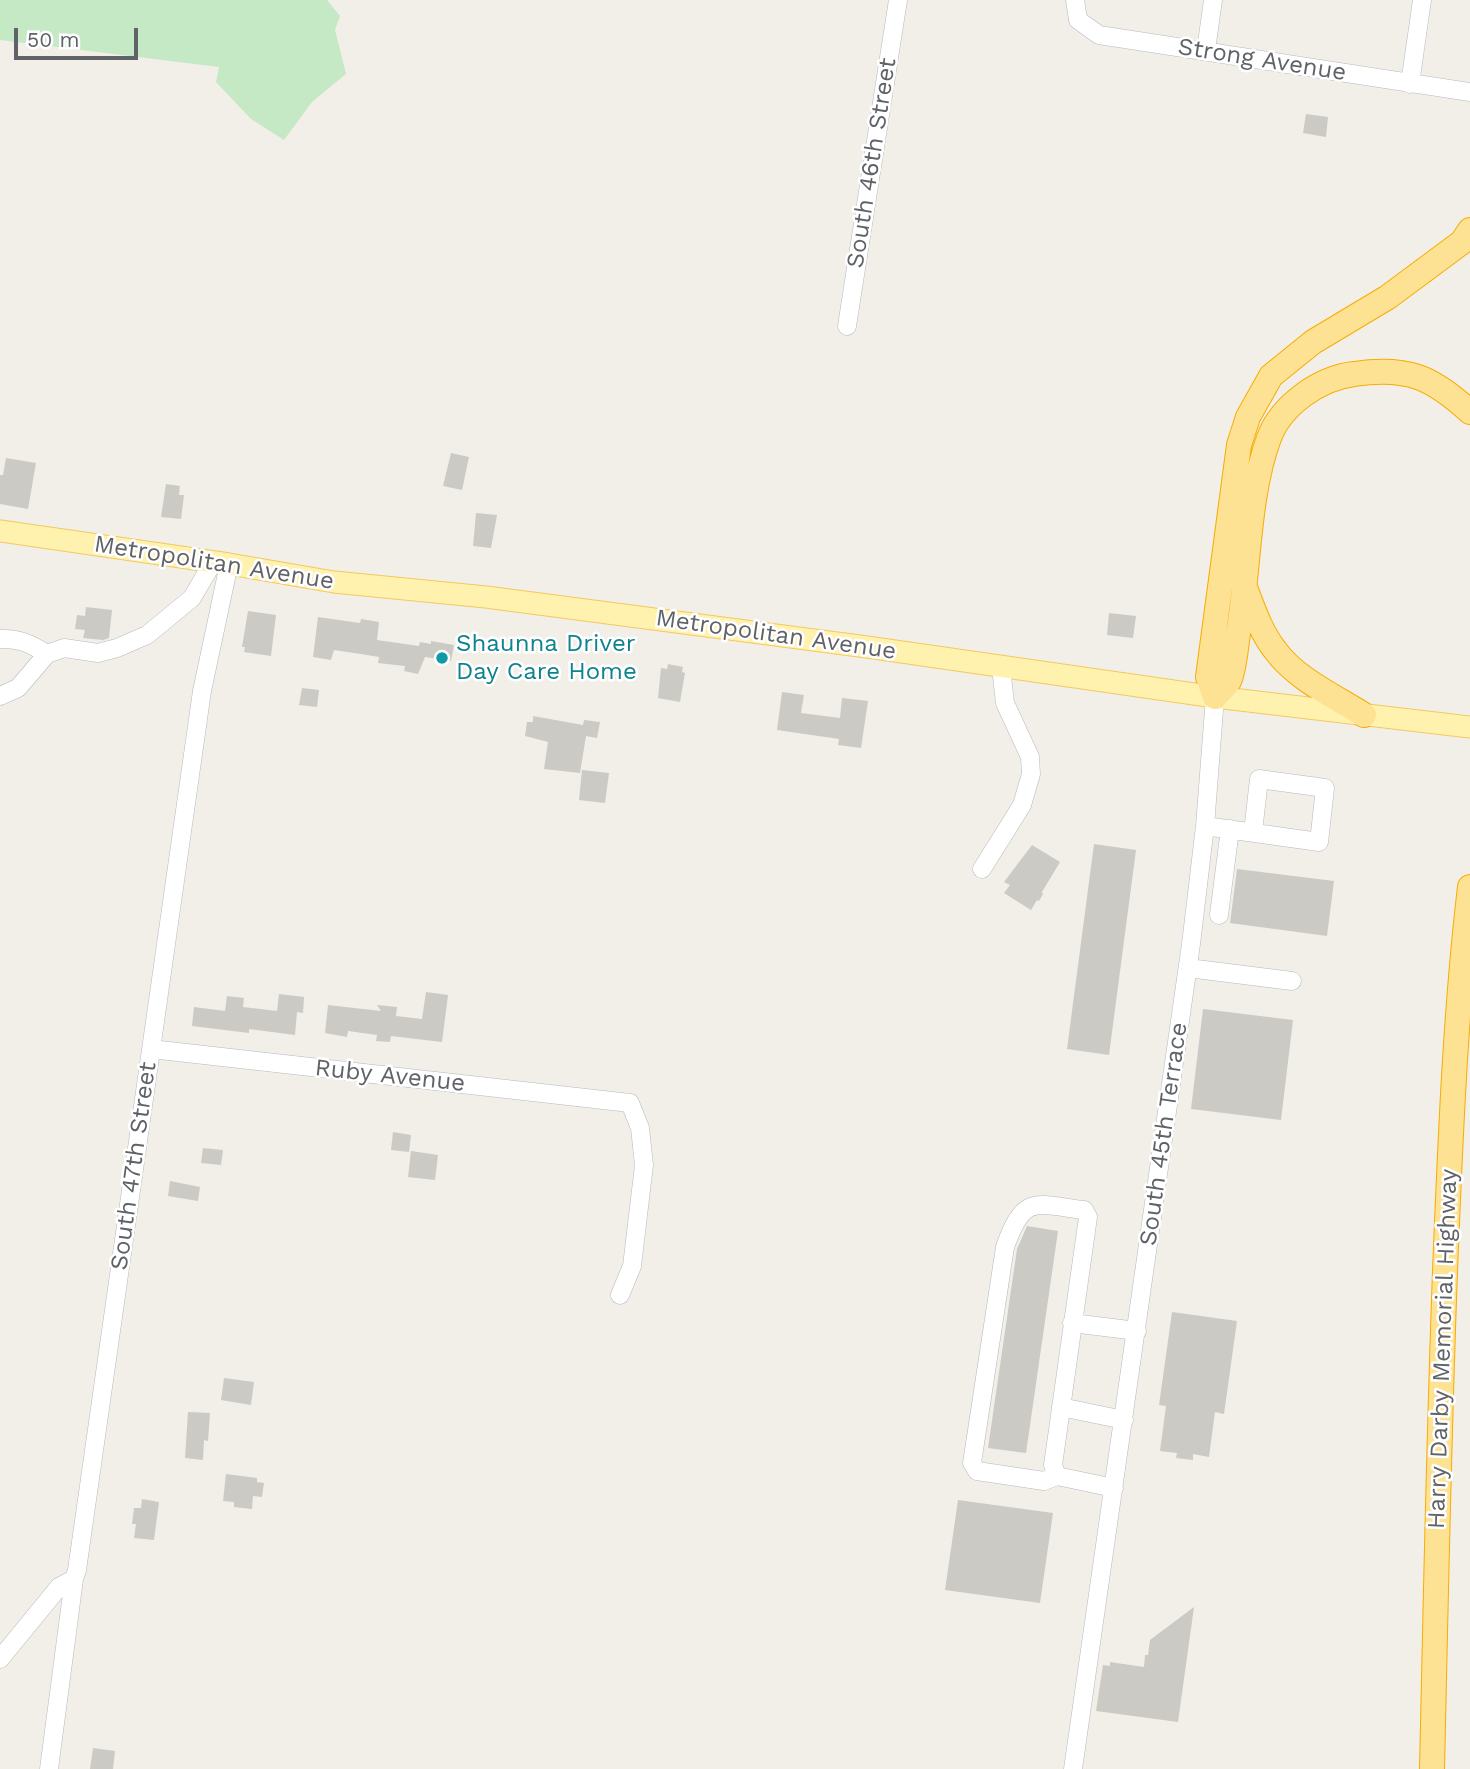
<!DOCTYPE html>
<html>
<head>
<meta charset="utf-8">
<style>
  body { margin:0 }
  #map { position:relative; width:1470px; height:1769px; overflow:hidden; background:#f1efe8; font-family:"Work Sans",sans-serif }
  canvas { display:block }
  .scale { position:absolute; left:14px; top:28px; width:124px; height:32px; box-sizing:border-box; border:4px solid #5f6368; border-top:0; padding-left:9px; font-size:21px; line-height:24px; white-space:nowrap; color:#5f6368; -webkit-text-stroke:5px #fff; paint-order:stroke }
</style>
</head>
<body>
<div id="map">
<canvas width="1470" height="1769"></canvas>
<div class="scale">50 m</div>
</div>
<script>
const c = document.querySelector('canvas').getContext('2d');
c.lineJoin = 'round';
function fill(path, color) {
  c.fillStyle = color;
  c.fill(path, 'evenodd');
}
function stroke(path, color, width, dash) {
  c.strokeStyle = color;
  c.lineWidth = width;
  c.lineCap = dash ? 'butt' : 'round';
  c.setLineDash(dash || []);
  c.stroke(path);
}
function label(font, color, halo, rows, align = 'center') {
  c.font = font + ' "Work Sans",sans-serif';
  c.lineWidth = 5;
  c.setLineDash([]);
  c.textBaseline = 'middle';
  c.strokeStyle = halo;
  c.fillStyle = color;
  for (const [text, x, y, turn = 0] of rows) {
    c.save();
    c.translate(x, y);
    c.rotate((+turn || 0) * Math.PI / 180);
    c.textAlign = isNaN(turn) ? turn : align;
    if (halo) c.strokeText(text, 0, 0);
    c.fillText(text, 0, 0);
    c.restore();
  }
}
fill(new Path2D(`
  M0 0H327L340 16 335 30 346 74 312 102 284 140 251 119 216 82 219 67 0 40Z`), '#c5e8c5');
fill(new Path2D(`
  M1306 114 1328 117 1326 137 1303 133Z
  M451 453 469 457 462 490 443 486Z
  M6 458 36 463 28 509 0 504V475H3Z
  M166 484 180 486 179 495H184L181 519 161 517Z
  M476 513 497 515 491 548 473 546Z
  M86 607 112 610 109 638 103 640 83 638 85 630 75 629 77 615 85 616Z
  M248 611 276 615 271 656 244 652 245 647H242Z
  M1109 613 1136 616 1133 638 1107 635Z
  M318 617 360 623 361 619 379 622 377 640 419 646 420 642 431 644V641L454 645 451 661 425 657 418 674 404 671 405 666 378 663 379 657 361 654 334 650 331 660 313 657Z
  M668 664 683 667 682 672 685 673 680 702 658 698 661 668 667 669Z
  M302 688 319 690 317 707 299 705Z
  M782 692 804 695 801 713 840 718 842 698 868 701 861 748 838 745 839 739 777 730Z
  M533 716 583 725 584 720 600 722 597 738 586 736 580 773 544 769 548 742 525 736 527 722H533Z
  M582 770 609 773 605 803 579 800Z
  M1094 844 1136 850 1109 1055 1067 1049Z
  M1032 845 1060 862 1042 892 1043 894 1039 901 1037 900 1031 910 1004 893 1010 885 1004 882Z
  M1237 869 1334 881 1327 936 1230 923Z
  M426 992 448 995 442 1042 391 1036 390 1042 376 1041 377 1035 348 1031 347 1037 325 1033 328 1005 381 1011 377 1005 397 1007 396 1016 422 1019Z
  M279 994 304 997 303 1013 297 1012 295 1035 249 1029V1033L192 1026 194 1007 225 1011 227 996 244 998 243 1007 277 1011Z
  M1203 1009 1293 1020 1281 1120 1191 1109Z
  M393 1132 411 1135 409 1152 391 1150Z
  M203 1148 223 1150 221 1165 201 1163Z
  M411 1151 438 1155 435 1180 408 1177Z
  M170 1181 200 1187 198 1201 168 1196Z
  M1027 1226 1058 1231 1026 1453 988 1448 1017 1249Z
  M1172 1312 1237 1321 1224 1414 1215 1412 1209 1457 1193 1454V1460L1176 1458 1177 1453 1160 1451 1166 1406 1159 1405Z
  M224 1378 254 1382 251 1405 221 1400Z
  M188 1412 210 1413 208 1441 204 1440 203 1460 185 1458Z
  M226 1474 257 1478V1482L264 1483 262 1497 253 1496 252 1509 234 1507V1502L223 1501Z
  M142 1499 159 1502 154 1540 134 1538 136 1524H132L134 1508H141Z
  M958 1500 1053 1513 1040 1603 945 1590Z
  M1194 1607 1178 1722 1096 1711 1103 1665 1110 1666V1662L1144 1667 1145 1655H1148L1150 1640Z
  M93 1748 115 1751 113 1769H90Z`), '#cccac5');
const minor = new Path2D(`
  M1075 0 1078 20 1099 35 1470 92
  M1206 50 1213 0
  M1410 84 1422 0
  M847 326 898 0
  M0 639C19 638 31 644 47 654
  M0 696 18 688 47 654 64 648 98 653 117 648 147 635 192 598 213 562
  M1205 826 1319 842 1325 788 1259 779 1253 832
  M982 869 1022 805 1031 774 1030 757 1005 703 1001 667
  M1219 915 1230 829
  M1188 968 1292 981
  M151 1049 630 1103 640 1128 644 1165 632 1266 620 1295
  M1072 1323 1137 1331
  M1061 1407 1124 1420
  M1057 1476 1044 1481 977 1471 972 1463 1005 1247C1024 1194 1034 1204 1084 1210L1088 1217 1053 1465 1057 1476 1114 1488
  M0 1659 59 1587 74 1579
  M49 1769 74 1579 77 1570 202 691 229 564
  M1073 1769 1191 944 1205 826 1215 697`);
const major = new Path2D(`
  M0 531 229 564 334 582 486 597 867 647 1215 697 1470 727`);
const highway = new Path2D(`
  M1246 590C1254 611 1261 632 1275 650 1296 679 1334 696 1364 715
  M1215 697 1208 677 1239 445 1248 417 1271 376 1313 342 1388 297 1462 242 1470 230
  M1215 697C1219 692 1226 686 1229 681 1235 669 1236 642 1239 628 1249 568 1248 494 1269 438 1281 405 1320 378 1354 374 1407 366 1432 377 1470 412
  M1432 1769C1436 1595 1439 1420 1446 1246 1451 1126 1456 1006 1470 887`);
stroke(minor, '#b5b8bc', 19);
stroke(major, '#f2c960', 23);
stroke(highway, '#f9ab00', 26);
stroke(minor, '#fff', 18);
stroke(major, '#fff2af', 21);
stroke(highway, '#fde293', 24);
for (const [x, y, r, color] of [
  [442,658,7,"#0f9aa8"]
]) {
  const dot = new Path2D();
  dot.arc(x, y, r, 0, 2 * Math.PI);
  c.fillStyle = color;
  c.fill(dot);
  stroke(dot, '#fff', 2.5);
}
label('24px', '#5f6368', '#fff', [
  ["Strong Avenue",1262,60,9],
  ["South 46th Street",872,163,-81],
  ["Metropolitan Avenue",214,563,9],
  ["Metropolitan Avenue",776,635,8],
  ["Ruby Avenue",390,1076,6],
  ["South 45th Terrace",1164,1134,-82],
  ["South 47th Street",134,1166,-82],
  ["Harry Darby Memorial Highway",1443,1349,-88]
]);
label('24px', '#0d838f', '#fff', [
  ["Shaunna Driver",456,644],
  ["Day Care Home",456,672]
], 'left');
</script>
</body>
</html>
